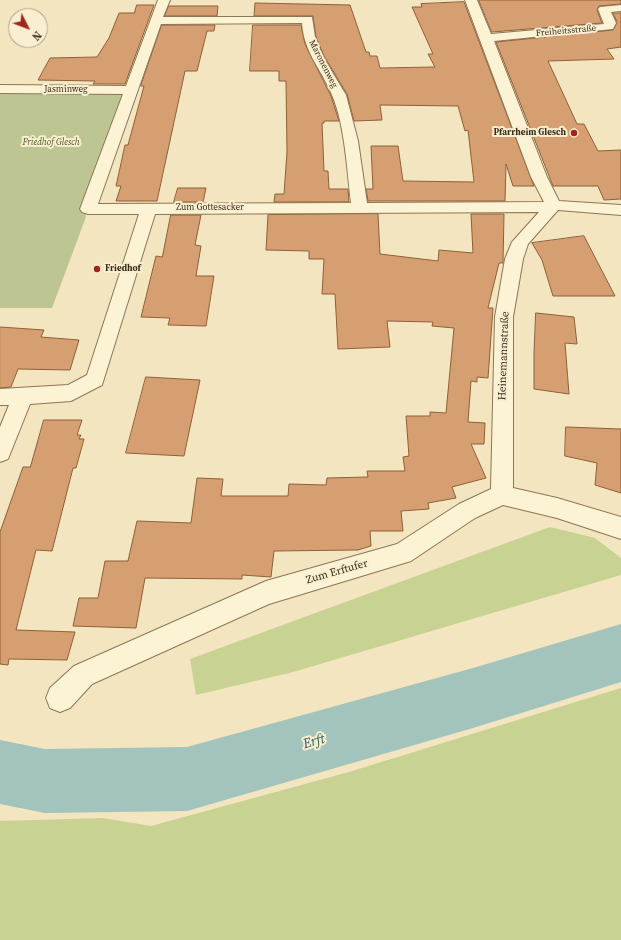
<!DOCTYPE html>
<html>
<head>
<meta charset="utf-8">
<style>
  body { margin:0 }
  #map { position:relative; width:621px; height:940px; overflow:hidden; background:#f2e5bf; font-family:"Source Serif 4",serif }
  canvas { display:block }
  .north { position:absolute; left:8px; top:8px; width:40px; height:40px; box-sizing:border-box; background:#f9efd0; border:1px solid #ada188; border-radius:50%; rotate:132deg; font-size:11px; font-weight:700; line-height:16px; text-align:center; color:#3b2c1c }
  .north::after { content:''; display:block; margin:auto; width:14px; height:18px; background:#a3241f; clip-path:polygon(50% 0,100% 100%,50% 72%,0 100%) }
</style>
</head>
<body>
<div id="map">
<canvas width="621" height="940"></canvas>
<div class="north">N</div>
</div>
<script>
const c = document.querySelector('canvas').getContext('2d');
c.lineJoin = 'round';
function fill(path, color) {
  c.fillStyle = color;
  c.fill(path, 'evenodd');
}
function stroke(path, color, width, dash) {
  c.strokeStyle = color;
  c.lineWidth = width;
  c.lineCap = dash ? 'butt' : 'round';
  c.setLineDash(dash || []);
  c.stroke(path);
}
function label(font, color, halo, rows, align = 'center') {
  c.font = font + ' "Source Serif 4",serif';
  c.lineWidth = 4;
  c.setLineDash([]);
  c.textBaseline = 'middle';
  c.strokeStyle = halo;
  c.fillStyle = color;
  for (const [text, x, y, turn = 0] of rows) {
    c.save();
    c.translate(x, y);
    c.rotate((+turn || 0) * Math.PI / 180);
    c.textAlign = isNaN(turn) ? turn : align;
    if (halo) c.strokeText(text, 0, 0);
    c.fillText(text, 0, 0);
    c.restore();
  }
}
fill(new Path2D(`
  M550 527 595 538 621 558V575L293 672 196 695 190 659Z
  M621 688V940H0V821L103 818 151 826 349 772Z`), '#c8d292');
fill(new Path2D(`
  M0 91 124 92 84 201 86 217 52 308H0Z`), '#bdc692');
fill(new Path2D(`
  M621 624V682L473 728 187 811 45 813 0 804V740L45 749 187 747 473 668Z`), '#a3c4bc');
const building = new Path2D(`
  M479 0H621V4L599 6 597 10 602 23 492 32Z
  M464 2 534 186H513L506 164 505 201H368L366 189H373L371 146H398L403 181 474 182 468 130 465 131 458 106 380 105 382 120 354 121 347 94 324 56 316 37 313 16H254L255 3 350 5 366 52H369L370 56H377L380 68 435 67 428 54H433L412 7H422L421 4Z
  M137 5H154L125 84H93L95 81 38 80 50 58 97 57 109 38 119 13H134Z
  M169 6H218L217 16H165Z
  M613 13H621V47L607 49 614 59 548 61 577 124H584L598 151 621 150V199L604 200 598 186H553L496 42 613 30 617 22Z
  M162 25H215L214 31H207L197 71H185L157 201H116L121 186H116L125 145H128L144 86H141Z
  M253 25H301L305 44 331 96 339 121H324V123H322L324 171H328L329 189H348L349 202H274L275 194H284L287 152 286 81H279V71H250Z
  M178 188H206L203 202H174Z
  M378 214 380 254 438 261 439 250 473 253 471 214H504L503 263H499L488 308H493L488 378 477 377V382L471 381 468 422 485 423 484 444H471L486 478 452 487 456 498 428 503 429 509 401 511 403 531H370L371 546 358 550 274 551 271 577 242 575V579L145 578 136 628 73 626 79 598H98L105 561H128L137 521 191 523 197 478 223 479 221 496H288L289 484 326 485 327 478 368 477 367 471H405L403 457 409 456 406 416H430V412L446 413 454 328 432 326 433 322 387 321 390 347 338 349 335 294H322L324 259H309V251L266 250 268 215Z
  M171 215H201L195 245 201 246 196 276H214L206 326 168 325 170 318 141 317 156 256 162 257Z
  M584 236 615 296H553L542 260 532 243Z
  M536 313 574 317 577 344 565 343 569 394 534 389V354Z
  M0 327 44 330 41 337 79 340 70 370 18 369 11 387 0 388Z
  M146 377 200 380 184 456 126 453Z
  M44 420H82L77 435H81L79 439H84L76 468H73L52 551 36 550 16 630 75 632 67 660 9 659 8 665 0 664V532L23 467H30Z
  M566 427 621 429V493L595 485 597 463 565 456Z`);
fill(building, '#d59f71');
stroke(building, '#8f5f39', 1);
const minor = new Path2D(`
  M158 0H170L163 17H312L315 37 323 57 346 95 358 141 367 203 544 202 531 177 465 0H477L491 34 604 24 598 9 600 7 621 5V11L611 12 616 23 613 29 494 41 547 177 559 201 621 205V215L558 210 528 244 523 259 513 317V488L557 498 621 517V539L557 518 503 505 475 518 411 561 269 604 92 684 70 708 60 712 50 708 46 698 50 688 74 666 266 581 397 544 459 504 491 489 495 317 505 259 512 242 539 212 155 214 102 385 71 401 30 404 8 459 0 462V427L9 405H0V389L68 385 87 375 139 214H88L82 212 80 209 123 94 0 93V85L126 86ZM302 23C304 53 321 68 332 95 345 125 347 170 351 203L98 204 161 24Z`);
stroke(minor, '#8d7655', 2);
fill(minor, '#fcf2d4');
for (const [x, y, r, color] of [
  [574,133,4,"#a3241f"],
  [97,269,4,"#a3241f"]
]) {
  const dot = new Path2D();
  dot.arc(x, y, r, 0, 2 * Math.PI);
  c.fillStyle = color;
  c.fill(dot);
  stroke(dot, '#f9efd0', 1.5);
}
label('9px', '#3b2c1c', '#f9efd0', [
  ["Freiheitsstraße",566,31,-5],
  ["Maronenweg",323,64,63],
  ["Jasminweg",66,90],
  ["Zum Gottesacker",210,208]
]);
label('bold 9px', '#3b2c1c', '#f9efd0', [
  ["Pfarrheim Glesch",566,133],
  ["Friedhof",105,269,"left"]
], 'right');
label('italic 9px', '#495a20', '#f9efd0', [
  ["Friedhof Glesch",51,143]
]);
label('11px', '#3b2c1c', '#f9efd0', [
  ["Heinemannstraße",504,356,-88],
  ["Zum Erftufer",337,572,-16]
]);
label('italic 14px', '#295d5c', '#f9efd0', [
  ["Erft",314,742,-16]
]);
</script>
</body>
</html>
